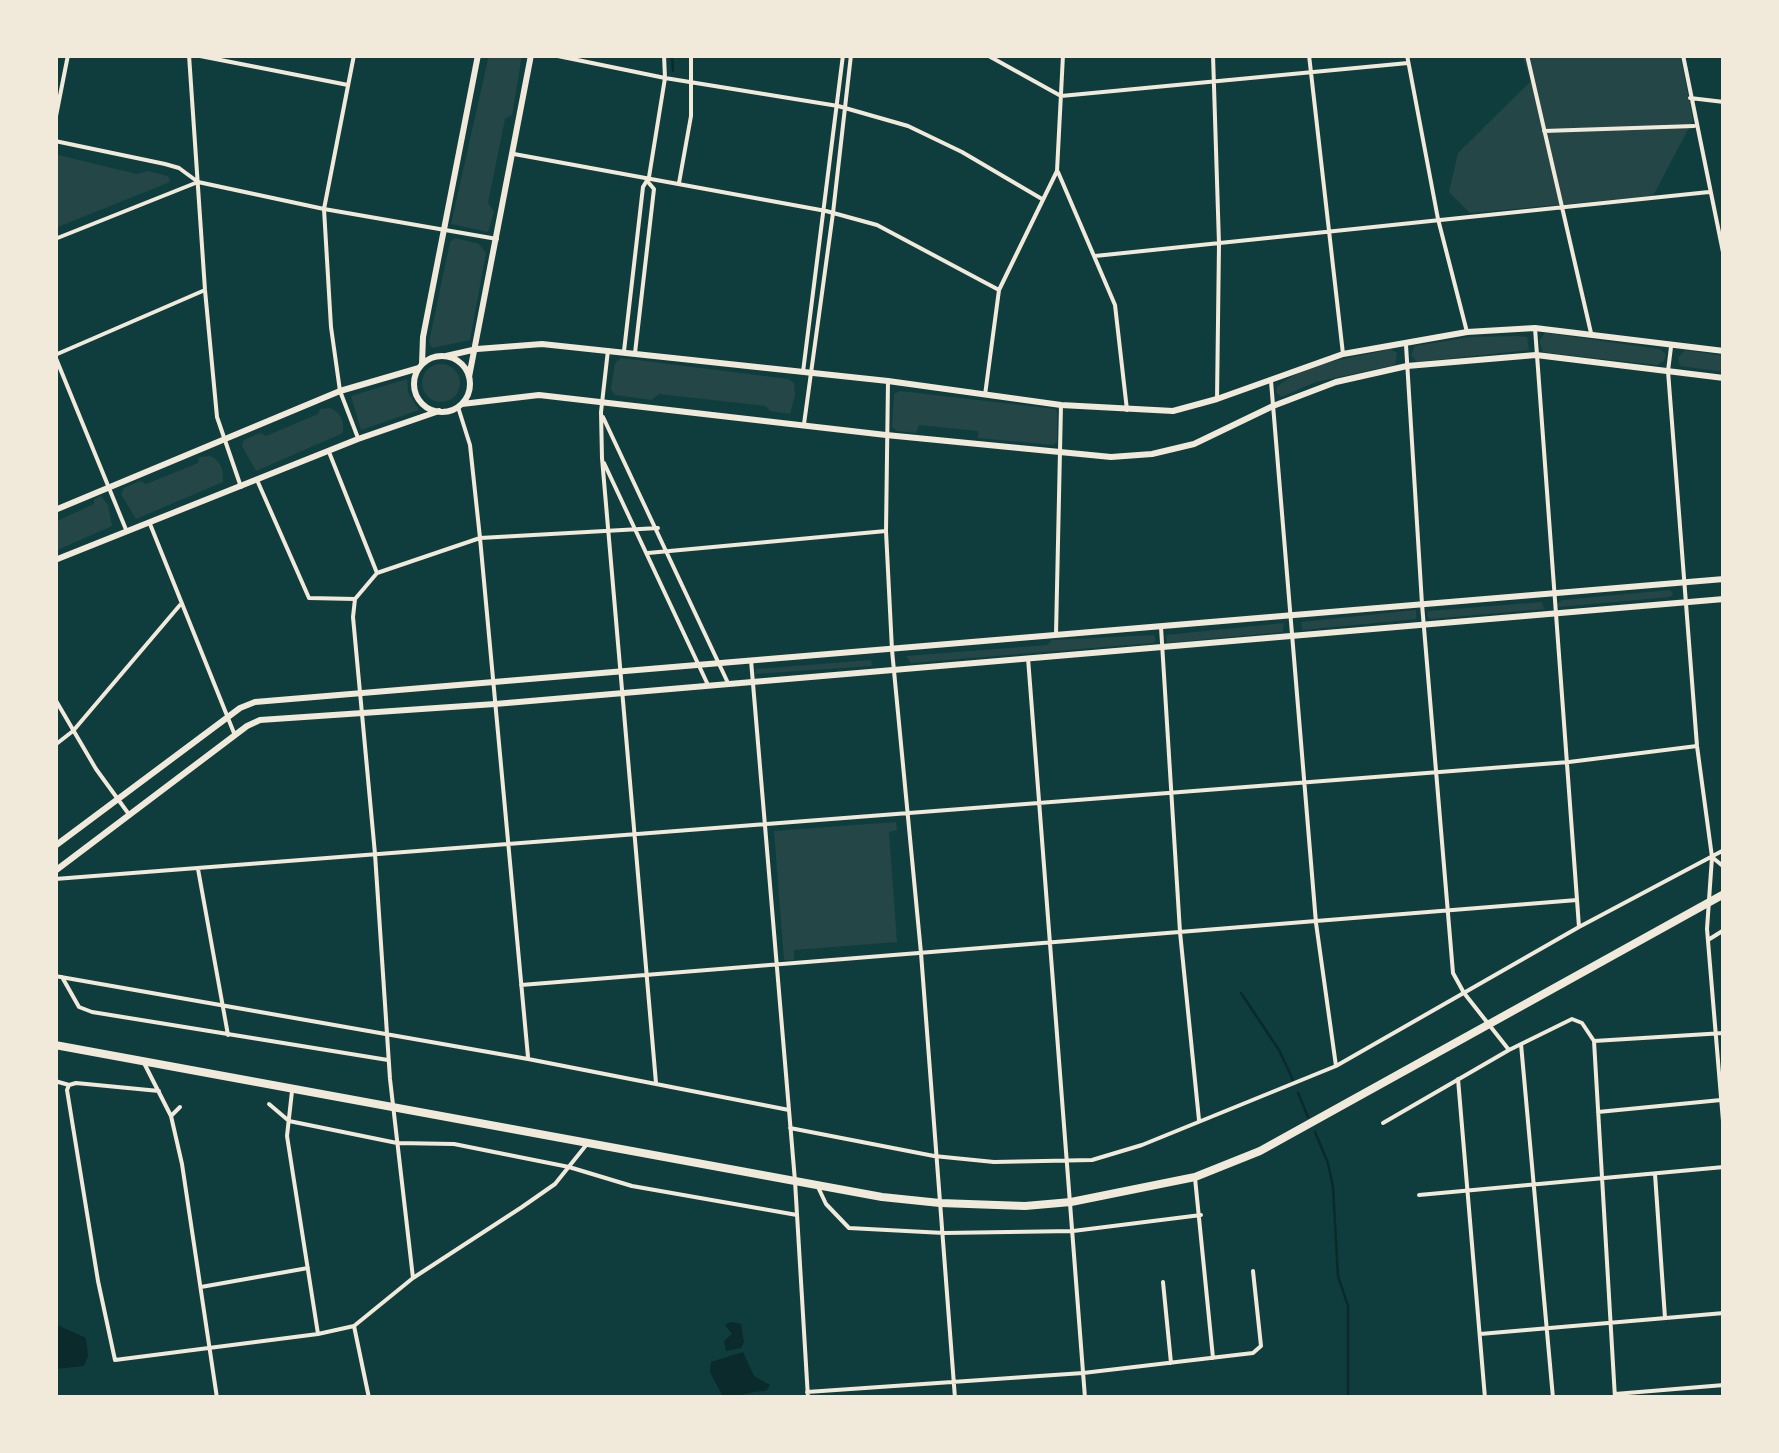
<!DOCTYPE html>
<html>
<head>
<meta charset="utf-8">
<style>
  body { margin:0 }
  #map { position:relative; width:1779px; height:1453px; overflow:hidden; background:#0f3d3e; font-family:Raleway,sans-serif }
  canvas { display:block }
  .frame { position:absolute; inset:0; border:58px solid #f1e9da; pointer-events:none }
</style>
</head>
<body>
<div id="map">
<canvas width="1779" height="1453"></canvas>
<div class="frame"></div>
</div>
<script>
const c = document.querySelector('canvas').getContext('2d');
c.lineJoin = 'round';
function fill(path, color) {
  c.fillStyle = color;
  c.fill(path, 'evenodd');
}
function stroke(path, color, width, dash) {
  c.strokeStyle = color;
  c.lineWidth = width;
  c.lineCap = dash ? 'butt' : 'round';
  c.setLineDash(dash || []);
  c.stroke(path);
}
fill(new Path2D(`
  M489 55H522L512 115 505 119 488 203 494 212 488 232 451 224Z
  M1522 55H1680L1693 120 1653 196 1470 213 1449 192 1458 153 1531 81Z
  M58 155 137 174 148 171 168 176 170 182 55 228V170Z
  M455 238 479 244 486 253 470 340 432 348 429 342 450 242Z
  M1545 333 1660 349 1666 354 1664 361 1657 365 1549 353 1543 352 1539 341Z
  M1516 336 1527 337 1529 350 1417 362 1411 355 1415 346 1471 337Z
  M1390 349 1397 353 1395 365 1316 382 1281 397 1276 392 1277 387C1305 362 1355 358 1390 349Z
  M1685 350 1724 356V372L1680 366 1678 358Z
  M621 358 788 379 794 383 795 395 790 414 770 411 766 406 659 394 651 400 615 395 611 389 615 363Z
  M422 383a19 19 0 1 1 38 0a19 19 0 1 1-38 0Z
  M407 379 408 392 419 410 361 430 351 396Z
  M900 391 1055 409 1057 412V442L1053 445 978 438V431L919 425 916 433 897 431 892 427 894 394Z
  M330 408C342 413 344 422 343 433L256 471 242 446 244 440 260 433 266 436 318 414 320 409Z
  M210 456C221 461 224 470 223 482L136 519 121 494 124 488 140 481 146 484 198 463 199 457Z
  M101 496 108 505 112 526 55 551V522L94 504V499Z
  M1670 590 1673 594 1670 597 1559 607 1557 604 1562 600Z
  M1542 602 1544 609 1430 619 1427 616 1428 611Z
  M1416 610V619L1302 630 1301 622Z
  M1284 623 1283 632 1167 643 1166 635Z
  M1154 635 1156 640 1153 643 911 663 906 656 1047 645 1052 640Z
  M871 660 872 666 755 674 756 669Z
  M896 822 897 830 889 832 897 942 794 950V960H784L774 831Z`), '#244646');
fill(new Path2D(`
  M730 1322 741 1324 744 1342 741 1348 726 1351 724 1341 732 1334 725 1325Z
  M55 1324 86 1338 88 1356 84 1366 55 1369Z
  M743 1352 754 1376 770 1385 766 1391C752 1390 739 1398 723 1397L710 1372 711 1362Z`), '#0a2a2b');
stroke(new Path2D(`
  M672 55 673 71
  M1241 993 1279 1050 1293 1080
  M1298 1093 1308 1117
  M1315 1132 1328 1163 1333 1187 1338 1276 1348 1306V1398`), '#0a2a2b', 2.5);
stroke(new Path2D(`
  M189 55 205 290 217 417 241 487
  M195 55 348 85
  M354 55 324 209 331 327 340 391 358 438
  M553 55 665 78 838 106 908 126 962 152 1042 199
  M987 55 1061 96 1408 63
  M1213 55 1219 244 1217 399
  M1309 55 1343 354
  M1407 55 1438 219 1467 332
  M1527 55 1591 333
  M1683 55 1724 257
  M1690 98 1724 102
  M55 121 68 55
  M1544 131 1694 126
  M55 141 165 164 179 168 198 182 324 209 497 239
  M514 154 826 211 877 225 999 290
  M1058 172 1115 305 1127 410
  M679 183 691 116V55
  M55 239 198 182
  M1095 256 1709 192
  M1535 328 1579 927
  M1406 345 1422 604 1453 973 1464 993 1509 1050
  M1671 347 1668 371 1697 746 1712 857 1707 929 1724 1133
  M608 350 601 412 602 458 656 1083
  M624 351 643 187 649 177 665 78 664 55
  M635 353 654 189 648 182
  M55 355 205 290
  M55 356 127 532
  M803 372 843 55
  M888 381 886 531 892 650 921 953 955 1398
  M1271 381 1316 923 1336 1066
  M985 395 999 290 1057 171 1063 55
  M458 407 470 445 480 538 528 1057
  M603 417 728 683
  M804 424 833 213 851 55
  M329 452 377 573
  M604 463 708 685
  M257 480 309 598 355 599
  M150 524 234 733
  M648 553 886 531
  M1161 627 1180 932 1199 1120
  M1056 634 1061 405
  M1028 658 1085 1398
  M751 660 795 1181 808 1398
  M55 699 96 769 128 813
  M55 745 73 731 180 605
  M1712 857 1724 867
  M198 869 228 1035
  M55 879 1569 762 1697 746
  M1708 940 1724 930
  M55 976 528 1059 789 1110
  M62 977 79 1007 92 1012 388 1060
  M521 985 1577 900
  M1594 1041 1724 1033
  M1521 1044 1553 1398
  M144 1063 171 1116 182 1164 217 1398
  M1458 1079 1485 1398
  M55 1081 69 1085 76 1083 159 1091
  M69 1085 67 1090 98 1281 115 1360 318 1334
  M292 1091 287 1136 318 1334 354 1326 413 1278 522 1207 555 1184 587 1144
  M269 1104 289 1121 397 1143 454 1144 569 1167 632 1186 797 1215
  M1598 1112 1721 1100
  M171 1116 180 1107
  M1383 1123 1509 1050 1572 1019 1582 1023 1594 1041 1615 1398
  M790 1128 934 1156 994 1162 1092 1160 1142 1145 1336 1066 1579 927 1724 850
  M1655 1174 1665 1318
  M1195 1178 1213 1358
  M818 1187 826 1204 849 1228 944 1233 1073 1231 1201 1215
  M1419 1195 1724 1167
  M413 1278 390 1079 375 854 353 617 355 599 377 573 480 538 658 528
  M1163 1282 1171 1363
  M201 1287 308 1268
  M354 1326 369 1398
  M1480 1334 1724 1313
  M807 1392 1083 1373 1253 1353 1261 1346 1253 1271
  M1615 1394 1724 1385`), '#f1e9da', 4);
stroke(new Path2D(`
  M446 356 477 349 542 344 888 381 1061 405 1173 411 1217 399 1343 354 1467 332 1535 328 1724 351
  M414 384a28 28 0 1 1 56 0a28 28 0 1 1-56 0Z
  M422 364 423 337 478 55
  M469 377 531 55
  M462 404 539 395 886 435 1111 457 1152 454 1194 444 1273 406 1336 382 1407 366 1536 355 1724 378
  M55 510 340 391 419 368
  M55 560 358 439 439 411
  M55 846 240 708 255 702 1724 579
  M55 871 247 726 260 720 495 704 1724 599`), '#f1e9da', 6);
stroke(new Path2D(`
  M55 1045 882 1197 940 1203 1025 1206 1071 1202 1195 1177 1260 1151 1724 894`), '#f1e9da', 8);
</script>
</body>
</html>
